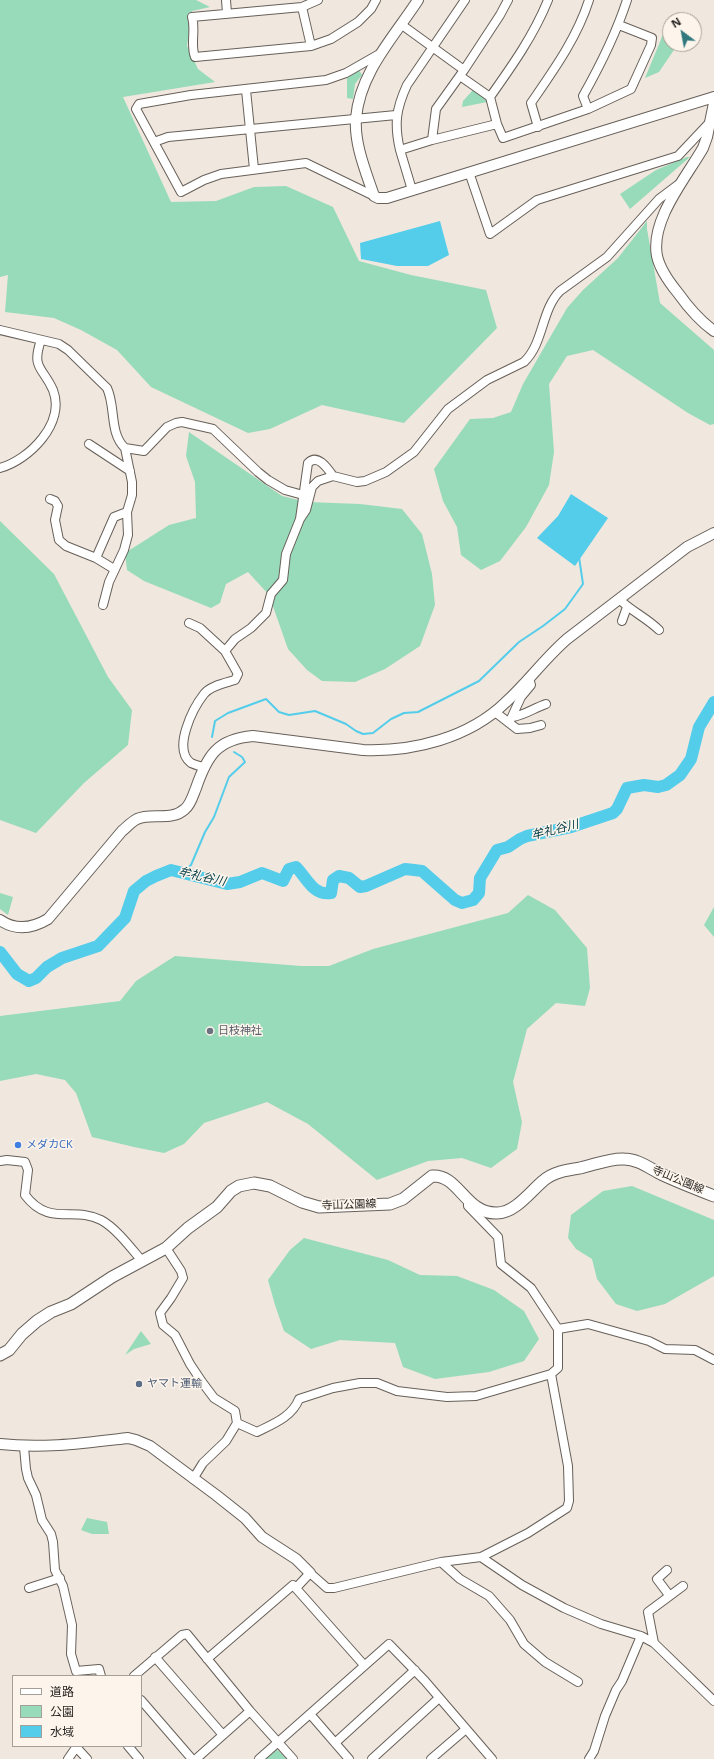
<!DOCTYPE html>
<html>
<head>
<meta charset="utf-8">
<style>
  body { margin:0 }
  #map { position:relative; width:714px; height:1759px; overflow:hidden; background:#f0e7df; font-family:"Open Sans","Noto Sans JP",sans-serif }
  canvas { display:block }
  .legend { position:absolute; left:12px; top:1675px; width:130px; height:72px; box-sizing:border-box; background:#fdf5ec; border:1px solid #a59f99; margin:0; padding:5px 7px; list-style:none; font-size:12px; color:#221f1c }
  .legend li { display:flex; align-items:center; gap:8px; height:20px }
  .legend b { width:20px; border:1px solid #a59f99 }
  .north { position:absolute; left:662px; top:12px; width:40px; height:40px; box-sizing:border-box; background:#fdf5ec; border:1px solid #a59f99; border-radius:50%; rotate:328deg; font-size:11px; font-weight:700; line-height:16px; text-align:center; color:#221f1c }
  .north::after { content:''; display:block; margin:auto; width:14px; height:18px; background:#30797e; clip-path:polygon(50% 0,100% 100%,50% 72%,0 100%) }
</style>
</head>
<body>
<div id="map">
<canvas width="714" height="1759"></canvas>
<ul class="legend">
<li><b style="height:5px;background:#fff"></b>道路</li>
<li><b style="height:11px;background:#97dbba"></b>公園</li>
<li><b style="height:11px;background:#54cdea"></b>水域</li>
</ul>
<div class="north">N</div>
</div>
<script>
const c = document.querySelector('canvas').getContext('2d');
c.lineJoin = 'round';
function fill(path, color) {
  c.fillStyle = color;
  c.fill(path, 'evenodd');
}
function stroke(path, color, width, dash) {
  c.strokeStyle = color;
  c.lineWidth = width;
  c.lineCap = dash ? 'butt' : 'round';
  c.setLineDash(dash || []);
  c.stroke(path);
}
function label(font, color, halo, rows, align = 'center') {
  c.font = font + ' "Open Sans","Noto Sans JP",sans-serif';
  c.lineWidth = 3;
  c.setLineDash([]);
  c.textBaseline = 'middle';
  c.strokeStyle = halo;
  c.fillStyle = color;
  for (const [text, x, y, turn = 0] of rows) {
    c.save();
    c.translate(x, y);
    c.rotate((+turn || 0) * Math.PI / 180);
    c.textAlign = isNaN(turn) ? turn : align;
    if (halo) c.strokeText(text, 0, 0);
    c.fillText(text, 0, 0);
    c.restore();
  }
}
fill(new Path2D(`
  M0 0H196L210 7 192 11 187 46 198 69 215 82 123 97 171 202 216 201 254 187 286 186 333 207 359 261 411 275 486 290 497 328 404 423 322 405 270 429 248 433 151 387 117 350 81 330 54 318 5 312 8 275 0 277Z
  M669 20 670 44H678L659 72 645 78Z
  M359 70 362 75 355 84 353 99 347 98V78Z
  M473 90 484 98 487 102 462 107 463 101Z
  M687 157H690L630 209 620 194 656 170Z
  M647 221V229L660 303 714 350V424L710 425 688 413 593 350 567 356 549 384 554 452 549 485 526 527 500 561 481 570 461 555 457 527 443 501 434 469 470 419 493 418 511 412 523 384 567 308 583 290 618 258Z
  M189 432 282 496 307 502 360 504 402 509 422 534 432 574 435 605 420 646 385 669 355 682 322 681 307 670 288 649 269 595 248 572 226 584 220 603 211 608 144 581 127 570 125 553 169 525 196 518 195 482 186 456Z
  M0 521 54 574 108 677 132 710 128 745 84 783 36 833 0 820Z
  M0 893 13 897 8 915 0 909Z
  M528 895 555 910 587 948 590 988 585 1006 556 1003 527 1029 513 1082 522 1122 517 1149 491 1168 462 1158 428 1161 377 1180 308 1124 267 1102 204 1123 184 1144 164 1153 134 1147 92 1137 76 1093 65 1080 36 1074 0 1081V1016L120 1001 136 981 175 956 301 966H329L373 949 508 913Z
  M714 907V937L704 925Z
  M632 1186 714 1220V1276L665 1304 637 1311 616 1304 597 1279 592 1259 576 1249 568 1238 571 1215 603 1191Z
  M304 1238 388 1260 420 1275 457 1276 494 1290 524 1311 539 1339 524 1361 489 1372 435 1379 403 1367 395 1343 340 1340 311 1349 284 1331 275 1305 268 1280 290 1250Z
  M141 1331 151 1344 134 1349 125 1355Z
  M87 1518 107 1522 109 1534H92L81 1530Z
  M276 1750 279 1751 286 1759H266Z`), '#97dbba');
fill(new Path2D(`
  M440 221 449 255 428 266H397L361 259 360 243Z
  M571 494 608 518 575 566 537 538 558 516Z`), '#54cdea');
stroke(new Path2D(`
  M212 737 215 721 228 713 266 699 279 712 289 715 315 711 346 724 356 731 363 734 373 733 391 719 404 713 418 712 479 681 519 642 543 626 565 609 583 584 579 557
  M183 872 191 865 205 832 214 817 229 777 245 762 242 757 234 752`), '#54cdea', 2);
stroke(new Path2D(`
  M0 952 17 974 29 981 36 978 47 967 62 958 98 946 125 918 134 891 146 881 156 876 171 870 227 884 240 882 262 873 283 881 289 869 296 867C307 878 313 896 331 893L333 880 339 876 349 878 360 887 366 886 405 869 414 870 422 871 455 900 462 903 473 900 479 893 480 878 497 850 508 847 520 839 527 836 571 827 613 813 617 809 627 788 644 785 658 787 666 785 680 775 691 759 699 727 714 702`), '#54cdea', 12);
const minor = new Path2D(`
  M226 0 227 13
  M318 0 302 7 192 17C196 30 190 45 195 57L311 46 331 39 358 22 371 9 376 0
  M465 0 407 85C396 109 394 124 400 150L432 140 497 124
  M548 0C534 35 512 66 490 97L497 124 503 138 588 109 631 89 651 45 652 38 619 25
  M302 7 311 46
  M402 25 464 70
  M460 76 490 97
  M246 90 254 169
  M588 109 583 96C601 64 616 34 627 0
  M538 127 531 103C553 71 577 38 589 0
  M432 140 436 109 464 70 500 15 508 0
  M154 142 168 137 396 115
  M400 150 412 190
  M469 172 490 234 537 200 678 156 711 121
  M374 196 306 163 221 174 204 180 181 192 136 109 139 104 191 95 326 80 346 73 381 53
  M0 330 59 344 68 350 107 388C116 407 109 433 125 448L144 451 167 427 176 423 182 422 213 429 258 472 268 480 285 490 303 495
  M89 444 130 471
  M0 468C29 460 66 423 53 390 43 367 31 369 41 340
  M50 499 55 501 58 506 55 520 59 540 66 546 96 558
  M300 519 306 510 312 487 318 481 333 476 357 482 365 481 386 472 414 452 448 409 487 380 524 362C544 343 541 310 560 291L607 257 659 199 679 184
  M114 569 96 558 114 517 127 512
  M619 599C631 611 647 618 659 630
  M103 605 109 582 124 550 128 535 127 512 132 495V482L125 448
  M622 621 627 607
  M189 623 200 628 225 651 238 674 235 680C225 683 210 686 204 694 193 708 172 749 191 763 195 765 200 766 203 767
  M225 651 235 639 251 628 266 613 271 594 283 580 286 554 300 519 308 463C318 453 328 469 333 476
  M495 712 517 729 530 728 541 725
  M513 717C525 715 534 708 546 704
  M509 723 521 697 531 685 529 678
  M0 1161 7 1160 25 1162 28 1170 25 1195C49 1227 74 1206 101 1220 116 1228 131 1248 142 1261
  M166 1248 181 1271 183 1278 171 1298 160 1313 163 1325 175 1335 190 1364 202 1382 214 1398 235 1411 237 1423 257 1432C273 1424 292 1417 299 1399L333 1388 360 1383H377L397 1391 447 1397 476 1396 551 1374 558 1368V1329L531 1288 501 1264 498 1237 468 1206V1202
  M558 1329 588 1324 649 1341 665 1349 695 1350 714 1360
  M24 1447 26 1469 28 1478 36 1495 42 1520 51 1534 53 1542 55 1570 63 1586 72 1625 71 1654 76 1671 99 1669 101 1676
  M193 1479 203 1463 226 1441 237 1423
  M481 1557 522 1585 564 1608 601 1624 641 1636 654 1643 714 1701
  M441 1562 460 1579 489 1596 510 1620 524 1644 545 1662 578 1682
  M667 1570 657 1579 669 1595
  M29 1588 60 1578
  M296 1588 310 1573 327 1588H334L441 1562 481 1557 528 1533 567 1508 569 1501 568 1466 551 1374
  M654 1643 648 1612 683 1586
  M155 1657 223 1735
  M207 1659 293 1585 364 1665
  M134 1676 182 1635 187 1634 250 1711 293 1759
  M141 1700 192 1759
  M310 1714 349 1759
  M335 1743 415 1670
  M128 1746 139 1759
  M76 1747 87 1759
  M68 1759 77 1746
  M196 1759 250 1711
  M259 1759 389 1644 425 1681 492 1759
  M372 1759 439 1698
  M431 1759 466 1729
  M589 1759 594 1751 605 1716 616 1690 622 1681 641 1636`);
const tertiary = new Path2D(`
  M418 0C394 37 360 72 356 118 354 144 366 172 374 196L378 198H387L714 97
  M714 103 707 137 703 148C686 178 650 220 657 256 660 270 669 282 678 293 688 307 700 321 714 331
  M0 920C16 931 33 928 48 919L122 831C127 827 131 822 137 819 152 812 171 822 185 809 191 804 193 795 196 788 207 756 217 739 253 736L363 750C413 752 469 738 506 702 528 682 545 658 567 639L687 547 714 533
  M0 1444C43 1449 85 1443 128 1438L136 1440 150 1446 216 1495 245 1518 262 1537 296 1559 310 1573`);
const secondary = new Path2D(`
  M0 1355 9 1350 22 1334 37 1321 51 1312 71 1304 112 1277 166 1248 188 1228 217 1207 231 1191 239 1186 254 1183 270 1186 302 1202 319 1207 390 1204 403 1199 432 1176C459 1174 465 1214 497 1213 515 1213 530 1192 543 1181 553 1172 567 1170 580 1168 594 1165 610 1158 624 1159 638 1159 649 1168 661 1174 678 1182 696 1189 714 1196`);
stroke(minor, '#676059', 10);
stroke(tertiary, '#676059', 12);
stroke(secondary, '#676059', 13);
stroke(minor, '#fff', 8);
stroke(tertiary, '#fff', 10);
stroke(secondary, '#fff', 11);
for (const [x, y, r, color] of [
  [210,1031,4,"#6b7280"],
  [18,1145,4,"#3f7fe0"],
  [139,1384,4,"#5c6f8a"]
]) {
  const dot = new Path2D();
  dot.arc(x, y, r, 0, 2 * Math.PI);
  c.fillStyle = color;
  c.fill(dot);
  stroke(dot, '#fdf5ec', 1.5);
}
label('11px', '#5b616d', '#fdf5ec', [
  ["日枝神社",218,1031]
], 'left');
label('11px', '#366cbe', '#fdf5ec', [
  ["メダカCK",26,1145]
], 'left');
label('11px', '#221f1c', '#fdf5ec', [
  ["寺山公園線",678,1180,23],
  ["寺山公園線",349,1205,-2]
]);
label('11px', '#4e5e75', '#fdf5ec', [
  ["ヤマト運輸",147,1384]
], 'left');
label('italic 12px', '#08404c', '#fdf5ec', [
  ["牟礼谷川",555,830,-14],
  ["牟礼谷川",202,877,13]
]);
</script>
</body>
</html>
